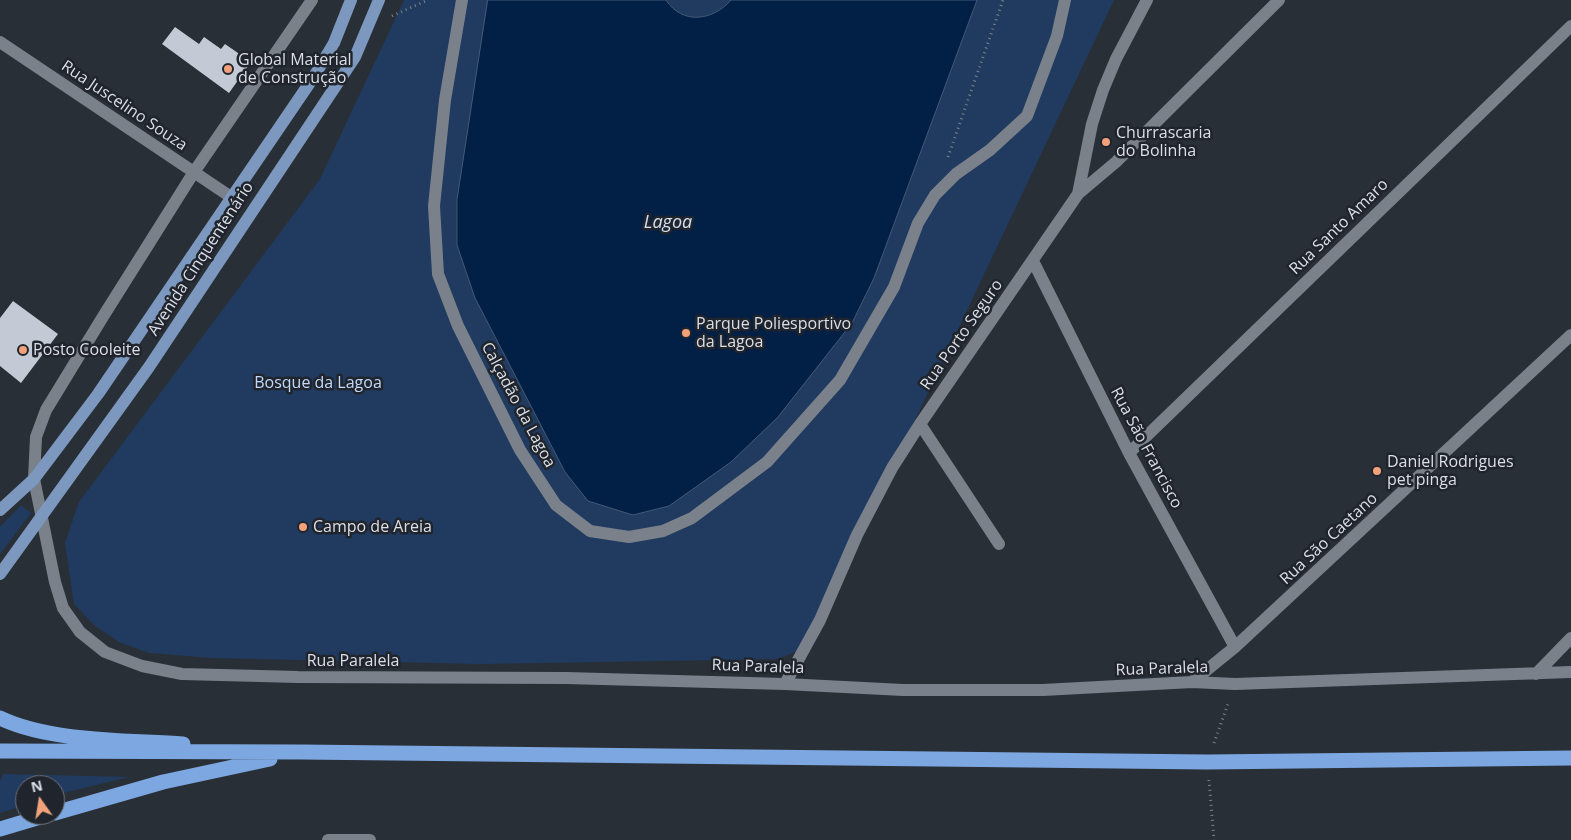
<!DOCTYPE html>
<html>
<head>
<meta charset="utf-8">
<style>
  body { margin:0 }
  #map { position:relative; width:1571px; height:840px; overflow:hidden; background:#292f37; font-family:"Open Sans",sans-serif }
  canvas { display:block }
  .north { position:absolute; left:15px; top:775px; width:50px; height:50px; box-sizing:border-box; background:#20252d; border:1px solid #6b6f77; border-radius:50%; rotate:347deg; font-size:14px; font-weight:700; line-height:20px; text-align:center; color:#dcdfe5 }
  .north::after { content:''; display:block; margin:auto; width:18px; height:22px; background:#f1a27b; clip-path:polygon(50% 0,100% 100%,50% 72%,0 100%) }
</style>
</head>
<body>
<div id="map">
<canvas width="1571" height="840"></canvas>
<div class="north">N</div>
</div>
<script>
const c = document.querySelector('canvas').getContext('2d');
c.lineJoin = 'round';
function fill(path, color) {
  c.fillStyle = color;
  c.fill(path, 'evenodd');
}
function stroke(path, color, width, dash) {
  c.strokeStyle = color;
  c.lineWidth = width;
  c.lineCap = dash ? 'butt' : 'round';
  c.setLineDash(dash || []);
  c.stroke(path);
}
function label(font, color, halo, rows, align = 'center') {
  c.font = font + ' "Open Sans",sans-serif';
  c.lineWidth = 5;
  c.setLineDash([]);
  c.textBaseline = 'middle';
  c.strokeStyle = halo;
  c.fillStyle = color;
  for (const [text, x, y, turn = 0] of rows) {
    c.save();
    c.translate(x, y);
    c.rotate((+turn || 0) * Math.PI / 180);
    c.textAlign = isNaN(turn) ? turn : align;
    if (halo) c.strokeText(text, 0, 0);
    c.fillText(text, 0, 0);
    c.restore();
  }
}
fill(new Path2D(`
  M404 0H1114L808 646 779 659 479 664 212 658 149 653 119 642 94 625 74 604 65 543 79 502 320 179Z
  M21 505 31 513 0 554V527Z
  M3 774 129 777 55 795V785H25V805L0 813V781Z`), '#203b5f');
const water = new Path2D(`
  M488 0H666C682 25 713 21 731 0H977L874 278 852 323 778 417 731 462 669 506 633 515 588 501 565 472 475 298 457 245V200Z`);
fill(water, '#021f45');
stroke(water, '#435975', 1);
fill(new Path2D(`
  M175 27 199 44 204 37 221 49 225 44 251 62 229 93 162 44Z
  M13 301 58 334 21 383 0 366V318Z`), '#c3cad5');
stroke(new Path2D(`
  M392 16 428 0
  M948 157 1003 0
  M1214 743 1229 701
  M1209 780 1214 840`), '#7c8188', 3, [1, 4]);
stroke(new Path2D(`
  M312 0 194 172 104 315 46 410 36 437 34 479 55 582 63 608 80 632 105 652 142 666 182 674 298 677 566 678 785 684 903 690H1043L1192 682 1235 684 1571 672
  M462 0 445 100 434 206 438 274 458 326 520 450 556 505 590 531 629 537 663 531 692 518 767 462 840 380 894 287 918 223 935 195 956 174 990 150 1027 116 1057 36 1065 0
  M0 42 231 197
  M1078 194 1116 162 1279 0
  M1033 261 1129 453 1235 647
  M920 424 999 544
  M1129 453 1571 26
  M1536 674 1571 638
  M1192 682 1235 647 1571 335
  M785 684 820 620 857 535 892 468 920 424 1078 194 1092 124 1103 90 1116 59 1147 0
  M328 840H370`), '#7a818b', 12);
stroke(new Path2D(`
  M0 510 34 479 98 394 313 78 334 43 351 0
  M0 574 149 367 355 57 379 0`), '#7c98be', 12);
stroke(new Path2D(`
  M0 718C50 742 127 740 183 744
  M0 751 301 752 1207 762 1571 758
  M55 813 163 782 270 759
  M0 829 47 815`), '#7da7e0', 15);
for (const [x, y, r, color] of [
  [228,69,5,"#f1a27b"],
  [1106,142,5,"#f1a27b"],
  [686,333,5,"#f1a27b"],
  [23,350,5,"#f1a27b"],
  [1377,471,5,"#f1a27b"],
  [303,527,5,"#f1a27b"]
]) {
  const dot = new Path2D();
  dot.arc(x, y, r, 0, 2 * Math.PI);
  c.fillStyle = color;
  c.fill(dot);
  stroke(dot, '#20252d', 2);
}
label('16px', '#dcdfe5', '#20252d', [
  ["Global Material",238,60],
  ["de Construção",238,78],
  ["Churrascaria",1116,133],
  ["do Bolinha",1116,151],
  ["Parque Poliesportivo",696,324],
  ["da Lagoa",696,342],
  ["Posto Cooleite",33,350],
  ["Daniel Rodrigues",1387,462],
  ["pet pinga",1387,480],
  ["Campo de Areia",313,527]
], 'left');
label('16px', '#dcdfe5', '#20252d', [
  ["Rua Juscelino Souza",124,106,34],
  ["Rua Santo Amaro",1339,227,-44],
  ["Avenida Cinquentenário",201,259,-57],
  ["Rua Porto Seguro",962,335,-55],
  ["Calçadão da Lagoa",518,405,62],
  ["Rua São Francisco",1146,448,62],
  ["Rua São Caetano",1329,539,-43],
  ["Rua Paralela",353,661],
  ["Rua Paralela",758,667,2],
  ["Rua Paralela",1162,669,-2]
]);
label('16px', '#c1d9fa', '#20252d', [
  ["Bosque da Lagoa",318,383]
]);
label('italic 18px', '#d4e0f0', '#20252d', [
  ["Lagoa",668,223]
]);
</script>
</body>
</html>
